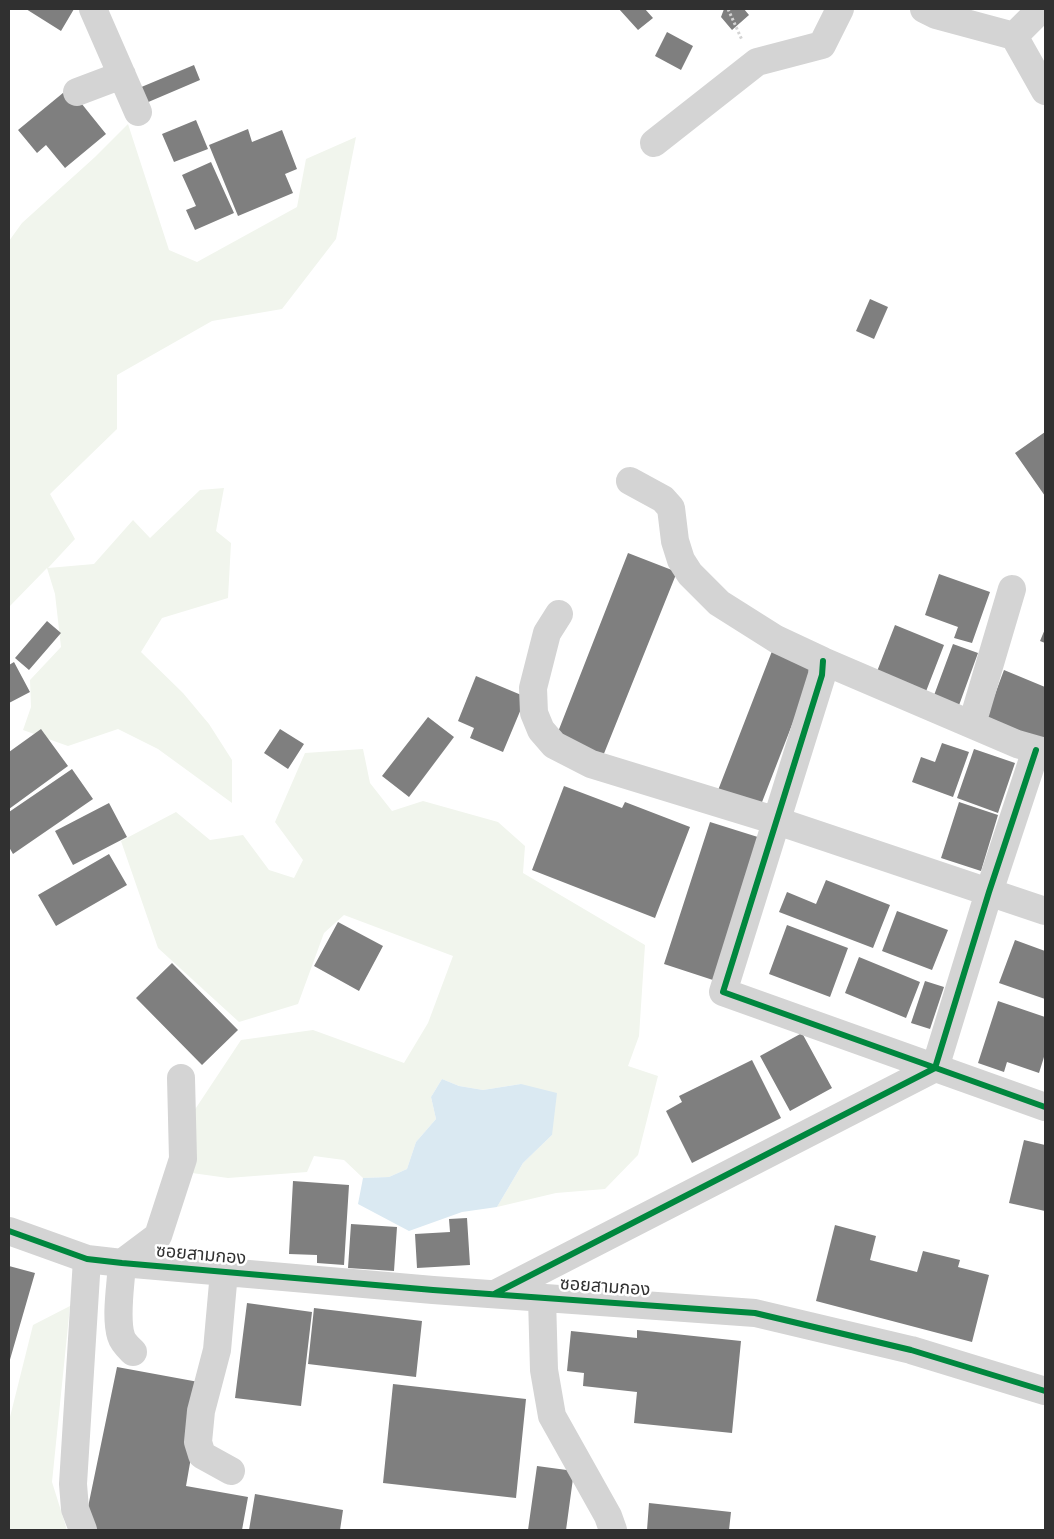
<!DOCTYPE html>
<html>
<head>
<meta charset="utf-8">
<style>
  body { margin:0 }
  #map { position:relative; width:1054px; height:1539px; overflow:hidden; background:#fff; font-family:"IBM Plex Sans",sans-serif }
  canvas { display:block }
  .frame { position:absolute; inset:0; border:10px solid #303030; pointer-events:none }
</style>
</head>
<body>
<div id="map">
<canvas width="1054" height="1539"></canvas>
<div class="frame"></div>
</div>
<script>
const c = document.querySelector('canvas').getContext('2d');
c.lineJoin = 'round';
function fill(path, color) {
  c.fillStyle = color;
  c.fill(path, 'evenodd');
}
function stroke(path, color, width, dash) {
  c.strokeStyle = color;
  c.lineWidth = width;
  c.lineCap = dash ? 'butt' : 'round';
  c.setLineDash(dash || []);
  c.stroke(path);
}
function label(font, color, halo, rows, align = 'center') {
  c.font = font + ' "IBM Plex Sans","Noto Sans Thai",sans-serif';
  c.lineWidth = 5;
  c.setLineDash([]);
  c.textBaseline = 'middle';
  c.strokeStyle = halo;
  c.fillStyle = color;
  for (const [text, x, y, turn = 0] of rows) {
    c.save();
    c.translate(x, y);
    c.rotate((+turn || 0) * Math.PI / 180);
    c.textAlign = isNaN(turn) ? turn : align;
    if (halo) c.strokeText(text, 0, 0);
    c.fillText(text, 0, 0);
    c.restore();
  }
}
fill(new Path2D(`
  M128 124 169 250 197 262 297 207 306 159 356 137 336 239 282 309 212 321 117 375V429L50 494 75 539 48 568 94 564 133 520 150 538 200 490 224 488 216 531 231 543 228 598 162 618 141 652 183 693 209 724 232 760V803L158 749 118 729 68 746 23 730 31 707 30 680 61 647 55 594 47 568 9 607V241L22 223 95 157Z
  M363 749 370 783 392 811 423 801 498 822 525 846 523 873 645 945 639 1036 628 1066 658 1076 638 1155 605 1189 556 1193 497 1207 523 1163 552 1135 521 1084 483 1090 459 1086 442 1079 431 1097 436 1119 416 1142 407 1169 389 1177 363 1178 344 1160 314 1156 307 1172 228 1178 192 1173 186 1123 241 1040 313 1030 404 1063 428 1023 453 956 344 915 324 933 298 1004 239 1022 158 948 121 841 176 812 210 840 243 835 269 870 294 878 303 860 275 822 305 753Z
  M70 1306 52 1482 67 1530H9V1421L33 1325Z`), '#f1f5ed');
fill(new Path2D(`
  M442 1079 459 1086 483 1090 521 1084 557 1093 552 1135 523 1163 497 1207 462 1212 409 1231 358 1204 363 1178 389 1177 407 1169 416 1142 436 1119 431 1097Z`), '#dae9f2');
fill(new Path2D(`
  M26 9H74L61 31Z
  M619 9H645L653 18 638 30Z
  M724 9H744L749 15 732 30 721 17Z
  M667 32 693 46 681 70 655 56Z
  M194 65 200 80 146 103 139 88Z
  M69 88 106 134 65 168 46 145 37 153 18 130Z
  M196 120 208 149 174 162 162 134Z
  M248 129 252 142 282 130 297 169 285 174 293 193 238 216 209 145Z
  M211 162 234 213 195 230 186 210 196 206 182 175Z
  M870 299 888 307 874 339 856 331Z
  M1045 432V496L1015 453Z
  M628 553 677 572 603 756 556 737Z
  M939 574 990 592 972 643 954 638 958 627 925 615Z
  M47 621 61 633 29 670 15 658Z
  M895 625 944 645 925 694 876 674Z
  M1045 629V643L1040 641Z
  M953 644 978 653 958 708 933 698Z
  M774 646 816 663 757 815 715 798Z
  M14 662 30 692 9 703V665Z
  M1004 670 1045 687V742L985 721Z
  M476 676 526 697 503 752 470 738 474 728 458 721Z
  M428 717 454 737 409 797 382 776Z
  M41 729 68 766 9 809V752Z
  M280 729 304 744 288 769 264 753Z
  M942 743 969 752 953 797 912 782 921 757 935 762Z
  M974 749 1015 763 998 813 957 798Z
  M72 769 93 799 13 854 9 847V812Z
  M564 786 622 808 625 802 690 827 655 918 532 870Z
  M959 802 998 815 981 871 941 858Z
  M109 803 127 837 73 865 55 831Z
  M710 822 761 838 716 981 664 964Z
  M109 854 127 885 56 926 38 895Z
  M826 880 890 905 873 948 779 912 787 892 816 904Z
  M897 911 948 930 932 970 882 951Z
  M338 922 383 946 359 991 314 966Z
  M787 925 848 948 830 997 769 974Z
  M1015 940 1045 951V999L999 983Z
  M859 957 920 982 906 1018 845 993Z
  M172 963 238 1030 202 1065 136 998Z
  M925 981 944 987 930 1029 911 1023Z
  M998 1001 1045 1017V1058L1044 1057 1039 1073 1007 1062 1004 1072 978 1063Z
  M802 1033 832 1088 790 1111 760 1056Z
  M752 1060 781 1118 692 1163 666 1111 682 1102 679 1096Z
  M1024 1140 1045 1145V1211L1009 1203Z
  M293 1181 349 1185 344 1265 317 1263V1255L289 1254Z
  M467 1218 470 1265 417 1268 415 1234 450 1232 449 1219Z
  M351 1224 397 1227 394 1271 348 1268Z
  M835 1225 876 1236 870 1260 917 1272 923 1251 960 1260 958 1267 989 1275 972 1342 816 1301Z
  M9 1266 35 1273 9 1363Z
  M247 1303 312 1312 301 1406 235 1398Z
  M314 1308 422 1321 416 1377 308 1364Z
  M637 1330 741 1341 732 1433 634 1423 637 1392 583 1386 584 1373 567 1371 571 1331 637 1338Z
  M117 1367 204 1383 186 1486 248 1497 242 1530H97L87 1512Z
  M393 1384 526 1399 516 1498 383 1483Z
  M537 1466 574 1471 566 1530H528Z
  M255 1494 343 1510 340 1530H249Z
  M649 1503 731 1512 729 1530H647Z`), '#7f7f7f');
stroke(new Path2D(`
  M728 9 742 40`), '#d4d4d4', 3, [2.5, 2.5]);
stroke(new Path2D(`
  M93 9 138 112
  M924 9 936 15 1014 36 1045 91
  M1014 36 1041 9
  M77 92 122 75
  M654 143 757 62 822 45 840 9
  M630 481 663 499 671 508 675 541 681 560 690 574 719 603 776 639 823 661 1017 744 1045 752
  M559 614 547 633 533 688 534 713 541 730 554 745 591 764 777 821 1045 911
  M823 661 822 675 723 992 1045 1107
  M972 724 1012 589
  M9 1231 87 1259 122 1263 433 1290 755 1313 911 1350 1045 1391
  M224 1272 217 1350 201 1411 198 1442 202 1455 231 1471
  M495 1294 935 1068 989 892 1036 750
  M542 1298 544 1370 552 1416 608 1516 613 1530
  M133 1352C128 1347 123 1343 121 1336 115 1317 121 1284 122 1263L158 1236 183 1159 181 1078
  M83 1530 75 1509 73 1484 87 1259`), '#d4d4d4', 28);
stroke(new Path2D(`
  M823 661 822 675 723 992 1045 1107
  M9 1231 87 1259 122 1263 433 1290 755 1313 911 1350 1045 1391
  M496 1293 935 1068 989 892 1036 750`), '#00873e', 6);
label('18px', '#303030', '#fff', [
  ["ซอยสามกอง",201,1255,5],
  ["ซอยสามกอง",605,1287,4]
]);
</script>
</body>
</html>
